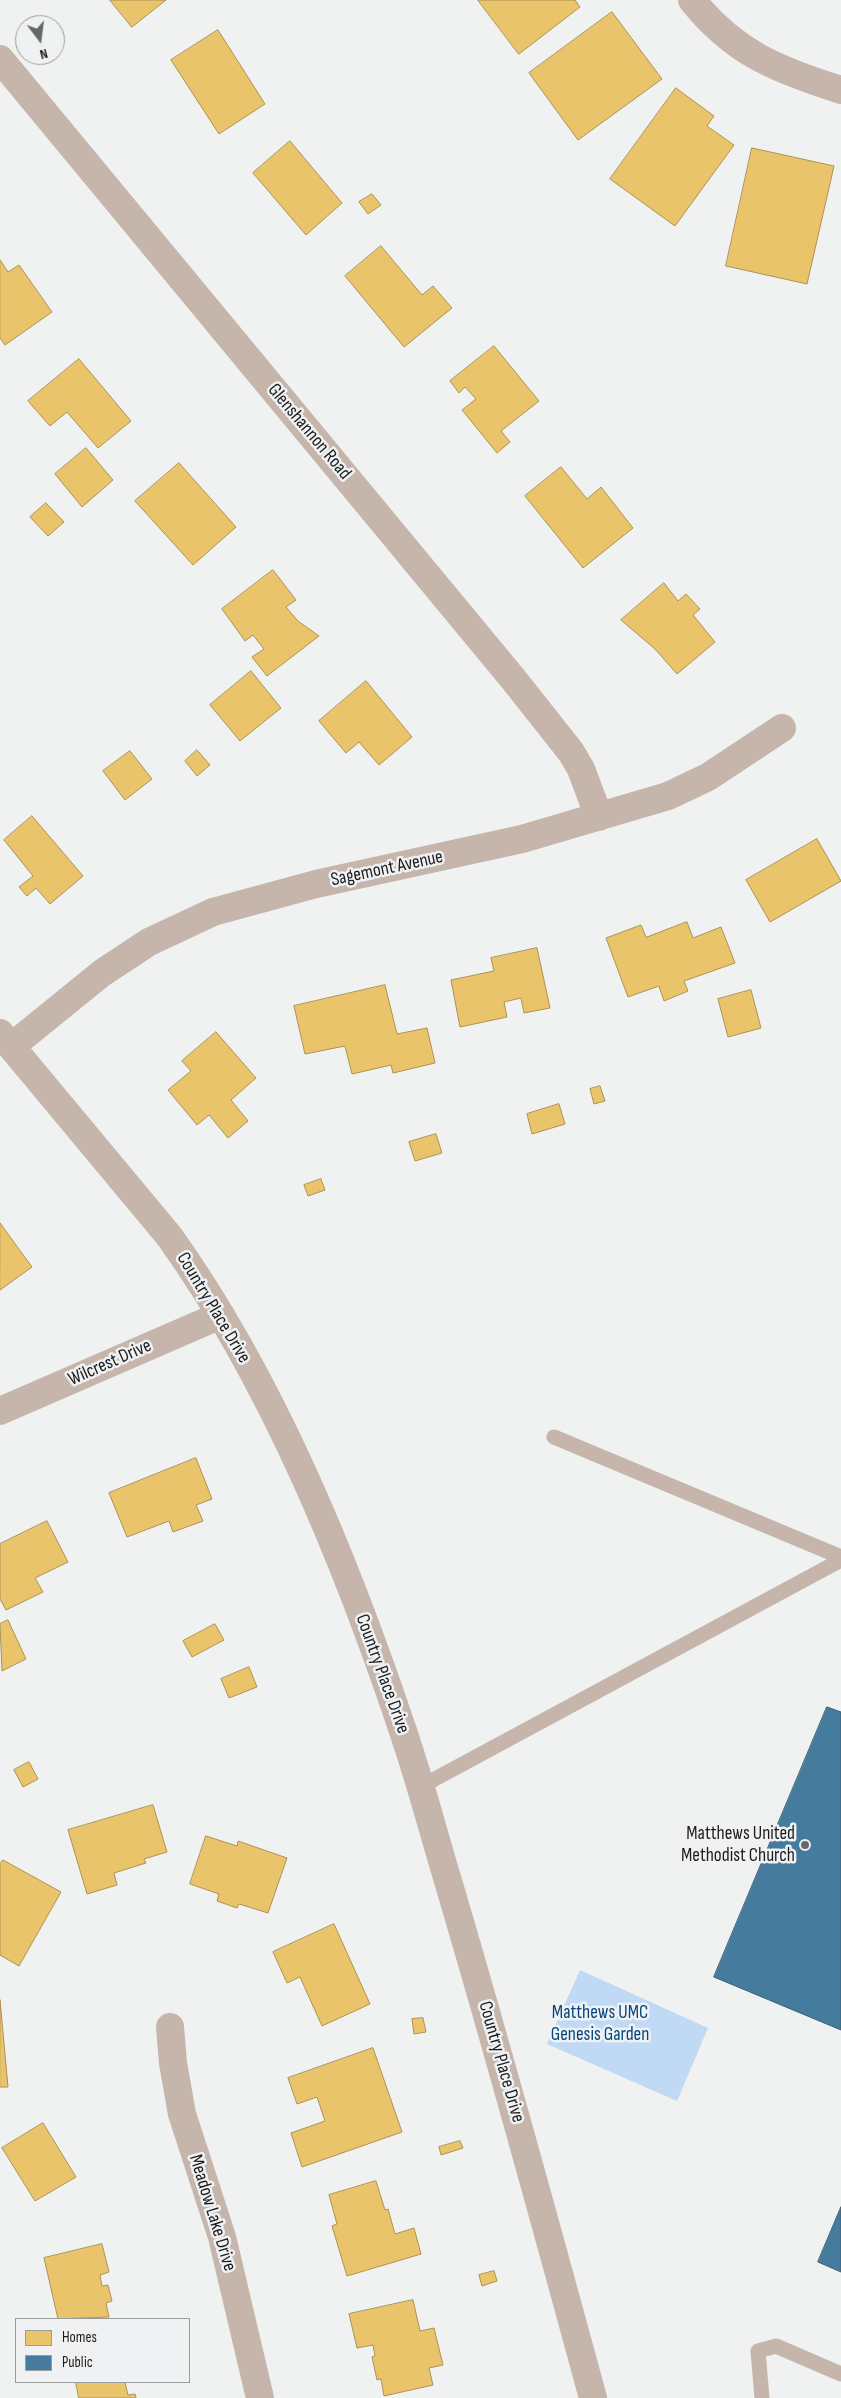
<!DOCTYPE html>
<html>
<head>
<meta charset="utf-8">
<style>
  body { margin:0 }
  #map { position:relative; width:841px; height:2398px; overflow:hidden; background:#f0f1f1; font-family:"Sofia Sans Condensed",sans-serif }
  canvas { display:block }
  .legend { position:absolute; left:15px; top:2318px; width:175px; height:65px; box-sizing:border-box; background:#eff1f2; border:1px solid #9b9c9d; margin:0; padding:6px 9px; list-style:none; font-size:15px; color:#1c1c1d }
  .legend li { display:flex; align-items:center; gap:10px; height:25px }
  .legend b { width:25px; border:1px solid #9b9c9d }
  .north { position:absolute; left:15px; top:15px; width:50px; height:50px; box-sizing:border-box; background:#eff1f2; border:1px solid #9b9c9d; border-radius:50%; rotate:165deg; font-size:14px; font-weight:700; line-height:20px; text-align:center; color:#1c1c1d }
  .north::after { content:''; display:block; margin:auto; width:18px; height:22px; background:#666767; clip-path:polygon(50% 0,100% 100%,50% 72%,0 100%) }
</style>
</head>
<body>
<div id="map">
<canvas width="841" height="2398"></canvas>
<ul class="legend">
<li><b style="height:14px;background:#e9c46a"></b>Homes</li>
<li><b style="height:14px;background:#457b9d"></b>Public</li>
</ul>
<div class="north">N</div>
</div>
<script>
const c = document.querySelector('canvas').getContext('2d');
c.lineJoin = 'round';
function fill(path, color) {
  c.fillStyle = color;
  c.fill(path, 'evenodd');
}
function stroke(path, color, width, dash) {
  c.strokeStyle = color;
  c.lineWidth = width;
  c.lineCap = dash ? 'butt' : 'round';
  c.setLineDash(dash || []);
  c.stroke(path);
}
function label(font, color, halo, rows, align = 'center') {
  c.font = font + ' "Sofia Sans Condensed",sans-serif';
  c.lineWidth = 5;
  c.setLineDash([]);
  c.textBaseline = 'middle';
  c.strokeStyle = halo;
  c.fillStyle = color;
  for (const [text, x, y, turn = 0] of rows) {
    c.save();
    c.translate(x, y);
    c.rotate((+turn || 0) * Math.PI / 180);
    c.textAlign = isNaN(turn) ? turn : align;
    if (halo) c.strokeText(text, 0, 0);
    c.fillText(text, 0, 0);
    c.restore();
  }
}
fill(new Path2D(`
  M580 1970 708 2028 677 2101 547 2044Z`), '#c0d9f5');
const homes = new Path2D(`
  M110 0H166L132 27Z
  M478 0H575L580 7 519 54Z
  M612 12 662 79 578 140 529 73Z
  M218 30 265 104 219 134 171 60Z
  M676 88 714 116 707 126 734 145 675 226 610 179Z
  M290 141 342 203 306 235 253 173Z
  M752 148 834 166 807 284 726 266Z
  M372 194 381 205 368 214 359 202Z
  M381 246 422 295 433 286 452 308 404 347 345 276Z
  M0 260 8 272 19 265 52 312 5 345 0 338Z
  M494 346 539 401 501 431 510 442 497 453 462 410 476 399 465 387 459 393 450 381Z
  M79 359 131 421 98 448 67 412 50 426 28 401Z
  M86 448 113 480 82 507 55 474Z
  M179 463 236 527 193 565 135 501Z
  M561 467 587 499 601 487 633 528 583 568 525 496Z
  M46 503 64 522 48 536 30 517Z
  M273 570 296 600 286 607 298 621 319 636 267 676 252 657 264 649 253 635 245 641 222 609Z
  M664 583 678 601 686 594 700 609 693 615 715 642 677 674 655 649 621 620Z
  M251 671 281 708 240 741 210 705Z
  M366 681 412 737 379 765 359 742 346 753 319 721Z
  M197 750 210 765 197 776 185 761Z
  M130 751 152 779 125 800 103 771Z
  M32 816 83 876 50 904 36 888 27 896 19 887 33 876 4 840Z
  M817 839 841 881 770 922 746 880Z
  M687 922 693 938 721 927 735 963 684 981 688 991 664 1001 659 986 628 997 606 938 641 925 646 937Z
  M537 948 550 1008 524 1013 521 998 504 1002 507 1017 460 1027 451 980 494 971 491 958Z
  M385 985 397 1034 427 1028 435 1063 393 1073 391 1065 352 1074 345 1046 305 1054 294 1006Z
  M751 990 761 1028 728 1037 718 999Z
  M216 1032 256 1078 231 1100 248 1121 228 1138 209 1115 197 1125 168 1090 191 1071 182 1061Z
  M600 1086 605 1101 594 1104 590 1089Z
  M559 1104 565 1124 532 1134 527 1114Z
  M436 1134 442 1153 415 1161 409 1142Z
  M321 1179 325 1190 308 1196 304 1185Z
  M0 1223 32 1267 0 1290Z
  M196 1458 212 1499 196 1505 203 1521 173 1532 169 1521 127 1537 109 1493Z
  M47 1521 68 1562 35 1578 43 1592 6 1610 0 1599V1544Z
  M8 1620 26 1659 2 1671 0 1624Z
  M215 1624 224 1640 192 1657 183 1641Z
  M249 1667 257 1687 229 1698 221 1679Z
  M29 1762 38 1779 23 1787 14 1770Z
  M153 1805 167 1852 144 1859 146 1863 114 1873 117 1885 87 1894 68 1830Z
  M206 1836 237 1846 238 1841 287 1858 268 1913 239 1904 237 1908 217 1901 219 1894 190 1884Z
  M3 1860 61 1892 19 1966 0 1955V1864Z
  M334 1924 370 2004 322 2026 300 1977 287 1983 273 1952Z
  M0 2000 8 2087H0Z
  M423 2018 426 2032 414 2034 412 2019Z
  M373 2048 402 2132 302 2167 291 2133 325 2121 317 2097 297 2104 288 2078Z
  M43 2123 76 2177 35 2201 2 2148Z
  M460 2141 463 2148 441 2155 439 2147Z
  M376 2181 385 2210 388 2209 395 2234 414 2228 421 2254 347 2276 332 2226 337 2224 329 2195Z
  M102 2244 109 2272 100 2275 102 2286 108 2285 112 2301 106 2303 109 2317 58 2319 44 2258Z
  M494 2271 497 2281 482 2286 479 2275Z
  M413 2300 420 2331 434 2328 443 2365 429 2368 433 2385 384 2396 381 2379 377 2380 372 2357 375 2356 373 2345 357 2348 349 2314Z
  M76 2382H125L128 2395 135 2394 136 2398H79Z`);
fill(homes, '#e9c46a');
stroke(homes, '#ac9253', 1);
const public = new Path2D(`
  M827 1707 841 1712V2030L714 1977Z
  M841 2207V2272L818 2262Z`);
fill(public, '#457b9d');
stroke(public, '#395e77', 1);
stroke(new Path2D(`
  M554 1437 841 1557
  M420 1787 841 1560
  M762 2398 758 2351 776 2346 841 2374`), '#c5b5ab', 15);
stroke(new Path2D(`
  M692 0C734 53 778 70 841 90
  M0 59 514 680 571 752 581 769 599 817
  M0 1033 169 1236C273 1381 347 1564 403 1731 420 1781 433 1831 448 1881 499 2053 546 2225 593 2398
  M12 1046 102 973 149 942 213 912 316 884 522 839 668 796 708 777 782 728
  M0 1411 221 1315
  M170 2027 173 2063 182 2114 222 2237 260 2398`), '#c5b5ab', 28);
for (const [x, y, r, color] of [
  [805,1845,5,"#666767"]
]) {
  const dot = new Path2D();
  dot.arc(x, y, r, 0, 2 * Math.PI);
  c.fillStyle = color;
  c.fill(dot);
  stroke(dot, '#eff1f2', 2);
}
label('19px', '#1c1c1d', '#eff1f2', [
  ["Glenshannon Road",309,432,50],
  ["Sagemont Avenue",387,869,-12],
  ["Country Place Drive",213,1308,59],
  ["Wilcrest Drive",110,1363,-24],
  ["Country Place Drive",382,1674,70],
  ["Country Place Drive",501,2062,74],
  ["Meadow Lake Drive",212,2213,73]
]);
label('19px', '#1c1c1d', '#eff1f2', [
  ["Matthews United",795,1834],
  ["Methodist Church",795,1856]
], 'right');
label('19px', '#024781', '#eff1f2', [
  ["Matthews UMC",600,2013],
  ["Genesis Garden",600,2035]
]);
</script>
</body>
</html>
